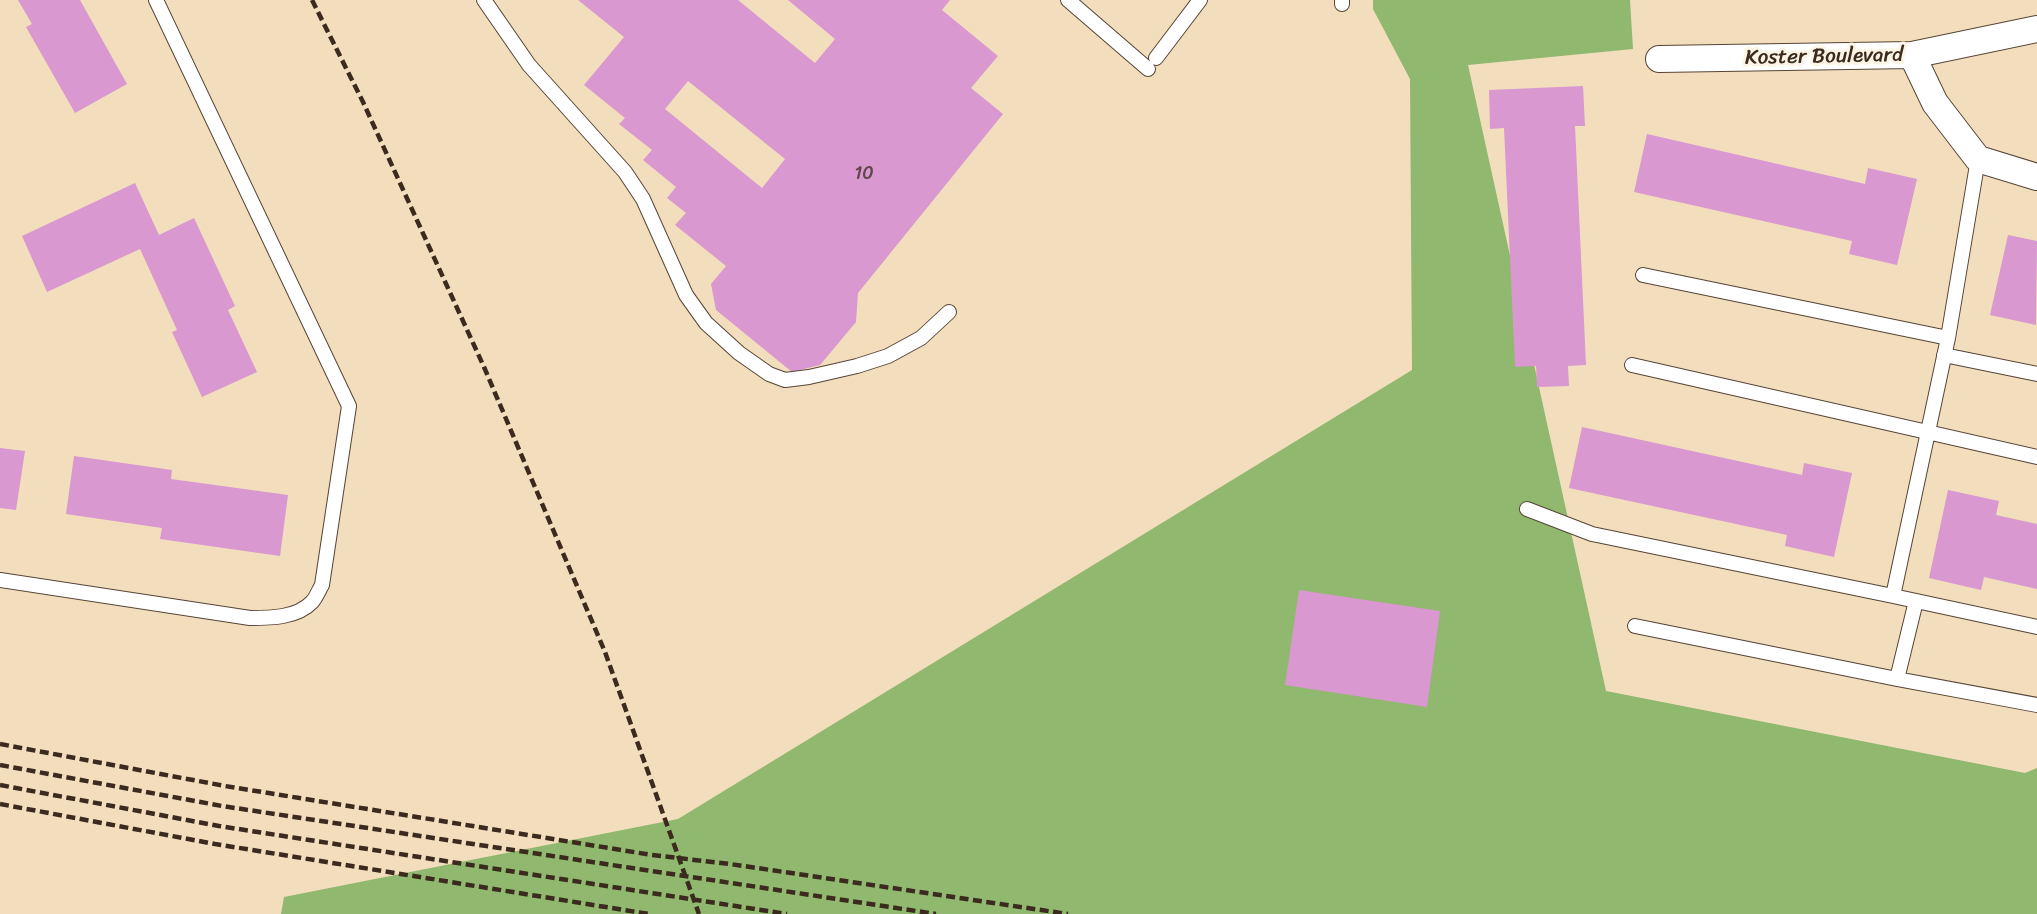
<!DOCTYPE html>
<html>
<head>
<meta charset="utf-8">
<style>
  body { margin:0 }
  canvas { display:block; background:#f2ddbd }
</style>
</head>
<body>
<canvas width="2037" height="914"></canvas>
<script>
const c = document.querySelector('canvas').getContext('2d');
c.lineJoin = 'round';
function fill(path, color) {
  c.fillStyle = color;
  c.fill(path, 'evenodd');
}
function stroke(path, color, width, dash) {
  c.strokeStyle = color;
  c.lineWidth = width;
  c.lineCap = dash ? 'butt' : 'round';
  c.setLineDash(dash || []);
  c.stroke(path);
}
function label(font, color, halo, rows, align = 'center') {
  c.font = font + ' Sriracha,sans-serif';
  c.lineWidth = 6;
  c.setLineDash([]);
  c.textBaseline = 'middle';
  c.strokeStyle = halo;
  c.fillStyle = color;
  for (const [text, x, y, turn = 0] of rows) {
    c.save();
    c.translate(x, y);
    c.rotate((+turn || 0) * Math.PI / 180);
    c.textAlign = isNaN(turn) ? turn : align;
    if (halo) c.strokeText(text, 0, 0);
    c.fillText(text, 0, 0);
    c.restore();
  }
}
fill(new Path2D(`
  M1373 0H1630L1633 49 1468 65 1606 691 2025 773 2037 768V914H281L284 897 678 819 1412 370 1410 79 1373 9Z`), '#90b86e');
fill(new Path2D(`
  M18 0H80L127 84 75 113 26 27 32 24Z
  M578 0H738L815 63 835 39 788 0H950L942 10 998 56 971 88 1003 114 858 293 856 322 820 365 792 372 716 310 711 284 726 266 675 225 686 213 667 198 676 187 643 160 652 150 619 124 625 118 584 85 624 37ZM688 81 785 159 762 188 665 109Z
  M1583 86 1585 126H1575L1586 365 1568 366 1569 386 1537 387 1536 366 1515 367 1504 128 1490 129 1489 90Z
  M1647 134 1865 184 1868 168 1917 179 1897 265 1849 254 1852 241 1634 192Z
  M135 183 159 235 194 218 235 306 228 310 257 372 202 397 172 332 177 330 140 249 47 292 22 236Z
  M2008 235 2037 241 2036 325 1990 315Z
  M1582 427 1802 475 1804 463 1852 473 1834 557 1785 546 1787 535 1569 488Z
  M0 448 25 451 16 510 0 508Z
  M74 456 172 470 171 479 288 495 280 556 160 539 162 528 66 514Z
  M1948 490 1999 501 1996 515 2037 524V589L1984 577 1981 590 1929 578Z
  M1299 590 1440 611 1427 707 1285 685Z`), '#d998cf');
const lane = new Path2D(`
  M484 0 529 65 625 172 643 199 686 295 706 323 739 353 769 374 785 380 809 377 857 366 888 356 921 338 949 312
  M1068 0 1148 69
  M1342 0V4
  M1156 58 1200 0
  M1978 159 1948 338 1893 596 2037 627
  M1643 275 1948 338
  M1944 355 2037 374
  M1632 365 2037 457
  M1527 509 1592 534 1893 596
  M0 580 250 618C270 618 297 618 312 602 316 598 319 590 322 585L349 406 156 0
  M1635 626 1897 679 2037 705
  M1897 679 1916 601`);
const street = new Path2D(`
  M1912 55 2037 29
  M1659 59 1912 55 1935 103 1978 159 2037 177`);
stroke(lane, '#564536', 16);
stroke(street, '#564536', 28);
stroke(lane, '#fff', 14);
stroke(street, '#fff', 26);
stroke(new Path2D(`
  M312 0 363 102 484 367 605 652 699 914
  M0 744 225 786 652 855 730 864 1068 914
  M0 765 222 806 936 914
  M0 785 219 826 787 914
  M0 804 215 844 649 914`), '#3b2a1e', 4.5, [9, 4.5]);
label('18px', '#62464a', null, [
  ["10",864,174]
]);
label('21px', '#3b2a1e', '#fcf5e5', [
  ["Koster Boulevard",1824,57,-1]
]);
</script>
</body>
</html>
